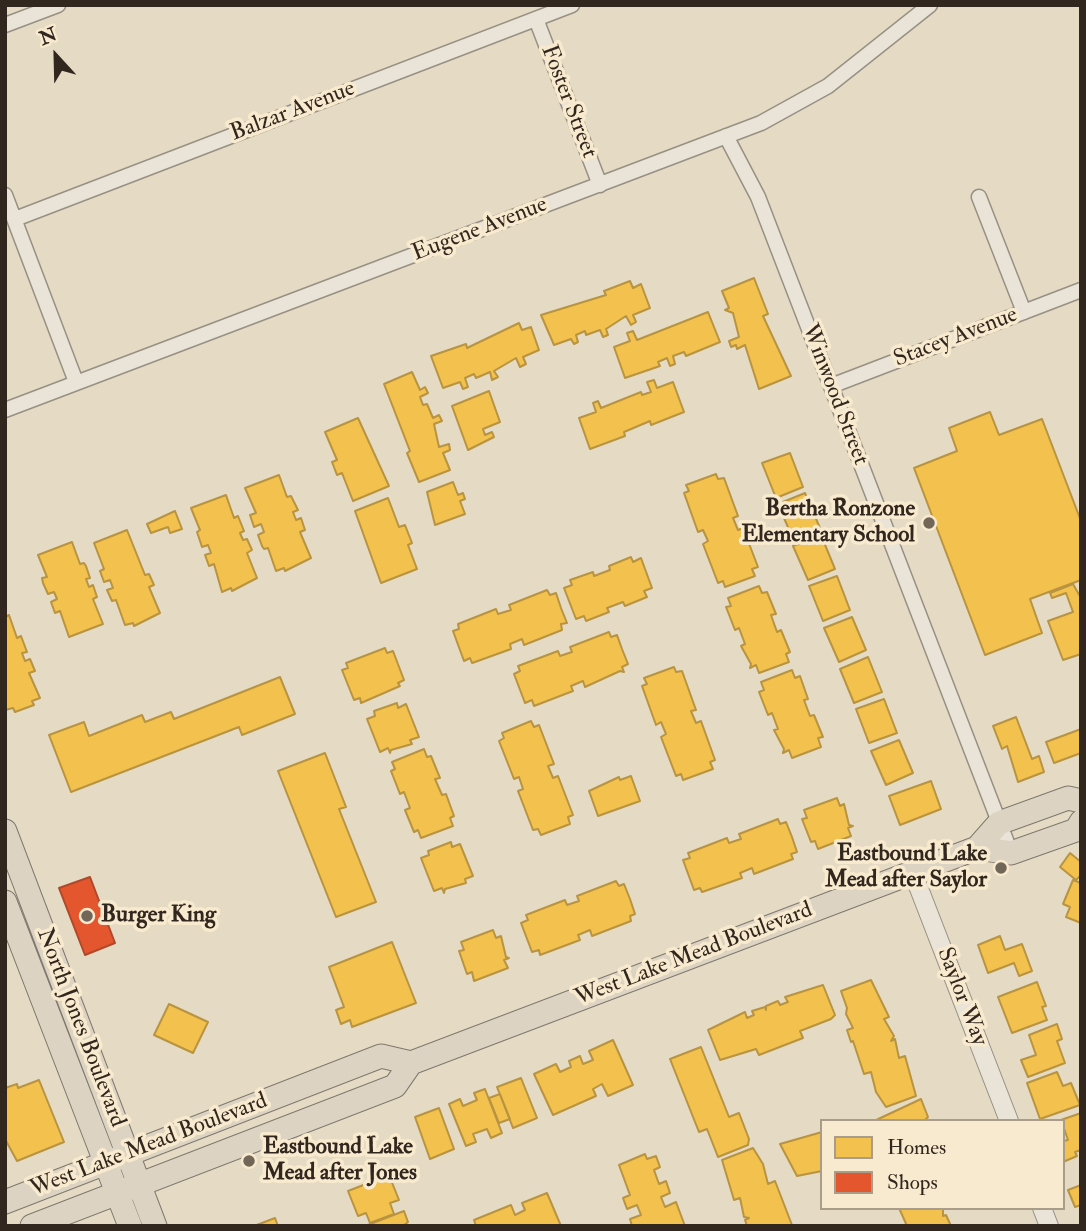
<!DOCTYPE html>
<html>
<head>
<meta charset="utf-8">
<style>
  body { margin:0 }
  #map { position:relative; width:1086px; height:1231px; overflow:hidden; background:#e5dac3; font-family:"IM FELL Double Pica",serif }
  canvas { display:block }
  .frame { position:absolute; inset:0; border:7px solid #32271f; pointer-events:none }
  .legend { position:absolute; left:820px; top:1119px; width:245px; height:91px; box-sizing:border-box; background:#f8eace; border:2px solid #a99c88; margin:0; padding:9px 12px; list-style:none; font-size:21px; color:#32271f }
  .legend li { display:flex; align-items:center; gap:14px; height:35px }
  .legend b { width:35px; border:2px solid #a99c88 }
  .north { position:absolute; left:21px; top:21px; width:70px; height:70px; -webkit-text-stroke:5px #f8eace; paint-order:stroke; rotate:338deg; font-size:19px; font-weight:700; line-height:28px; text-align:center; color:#32271f }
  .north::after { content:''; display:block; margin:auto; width:24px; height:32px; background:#32271f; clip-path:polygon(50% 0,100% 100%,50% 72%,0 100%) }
</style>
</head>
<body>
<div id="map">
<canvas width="1086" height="1231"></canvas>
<div class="frame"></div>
<ul class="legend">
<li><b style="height:19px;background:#f2c14e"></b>Homes</li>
<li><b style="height:19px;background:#e4572e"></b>Shops</li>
</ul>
<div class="north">N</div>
</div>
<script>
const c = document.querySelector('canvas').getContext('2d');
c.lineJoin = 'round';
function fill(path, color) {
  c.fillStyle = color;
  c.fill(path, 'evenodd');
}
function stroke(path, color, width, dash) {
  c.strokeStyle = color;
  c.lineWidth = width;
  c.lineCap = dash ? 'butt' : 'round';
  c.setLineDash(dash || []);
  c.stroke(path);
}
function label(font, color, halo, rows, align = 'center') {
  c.font = font + ' "IM FELL Double Pica",serif';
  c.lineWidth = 7;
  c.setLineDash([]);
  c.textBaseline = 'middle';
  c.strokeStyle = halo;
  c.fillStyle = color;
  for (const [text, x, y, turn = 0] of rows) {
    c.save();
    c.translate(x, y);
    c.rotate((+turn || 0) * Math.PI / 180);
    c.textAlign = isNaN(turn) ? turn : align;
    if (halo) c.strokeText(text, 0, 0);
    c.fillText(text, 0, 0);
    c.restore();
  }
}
const homes = new Path2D(`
  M754 278 768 314 763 316 791 376 759 389 745 345 737 349 736 345 731 347 729 341 739 337 733 313 725 310 729 308 722 291Z
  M630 281 633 288 641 284 650 308 633 315 636 322 631 325 626 316 606 329 608 335 603 337 600 330 586 335 585 331 576 335 578 342 574 344 571 339 554 345 541 315 606 295 604 291Z
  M708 312 720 342 686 356 684 352 673 356 675 364 670 366 667 358 658 362 660 366 625 378 614 347 630 341 627 333 633 331 637 340Z
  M519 323 522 330 531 327 539 350 523 357 526 364 520 367 516 358 494 371 498 377 492 380 490 372 476 378 474 374 465 378 468 387 463 389 460 382 443 388 431 356 466 344 467 348Z
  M412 372 420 390 425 387 428 393 420 397 423 405 427 404 433 418 439 415 442 421 434 424 439 447 449 444 450 450 443 453 450 470 419 482 407 453 410 451 384 384Z
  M654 380 657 388 673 382 684 412 651 425 650 421 624 432 625 436 590 449 579 418 596 412 593 403 598 401 601 408 641 392 642 395 651 392 647 382Z
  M489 391 500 422 483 429 485 435 492 432 494 437 468 450 452 406Z
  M990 412 999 435 1042 419 1081 521V580L1030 599 1042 633 985 655 914 468 957 451 949 428Z
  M358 418 389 486 353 501 342 473 337 475 332 462 337 460 325 432Z
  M790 453 803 487 776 498 762 463Z
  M716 474 718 479 724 478 738 516 733 518 738 530 743 528 758 567 752 569 755 576 725 587 723 581 718 583 703 544 708 541 703 530 698 532 684 493 689 491 686 485Z
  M279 475 287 497 291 496 298 510 293 512 296 520 301 518 305 530 300 532 311 558 285 571 284 568 276 571 268 548 264 549 262 546 258 535 264 532 261 524 254 527 250 515 256 513 245 488Z
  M453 482 458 495 463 493 465 499 460 501 465 514 435 525 427 492Z
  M805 493 820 528 793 539 778 504Z
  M226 495 234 518 238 516 244 531 240 533 243 540 247 539 252 550 247 553 257 578 232 591 231 588 222 592 214 564 209 566 205 555 211 553 208 545 202 547 197 532 200 530 191 508Z
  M388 498 399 527 405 525 412 543 408 545 417 569 381 583 355 511Z
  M175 511 182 529 170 533 168 527 151 533 147 524Z
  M127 530 145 575 149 574 154 585 149 587 160 613 134 626 133 623 125 625 116 600 112 601 107 590 113 588 110 580 104 582 100 571 104 569 94 543Z
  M821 535 835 569 808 580 793 546Z
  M72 542 80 564 84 563 86 566 90 578 86 579 89 587 93 585 97 597 93 599 103 624 69 637 60 611 55 613 51 602 57 599 54 592 48 594 43 583 42 578 47 577 38 555Z
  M631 557 633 562 641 558 652 588 644 591 647 597 625 606 623 602 607 608 609 612 586 621 584 616 576 619 564 588 572 585 570 580 593 572 594 576 610 570 609 566Z
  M837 576 850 610 823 621 809 586Z
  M1073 584 1081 598V654L1063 660 1048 621 1073 612 1066 593 1052 598 1050 593Z
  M759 586 762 593 767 592 776 614 771 615 777 632 781 630 790 652 786 654 789 662 759 673 756 665 750 668 751 664 741 646 745 644 739 628 735 630 726 607 731 606 728 598Z
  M547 590 550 595 556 593 561 608 567 623 561 624 562 630 524 645 522 639 510 644 511 649 475 662 472 663 470 658 464 661 453 631 459 629 458 624 496 609 498 614 511 610 509 605Z
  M9 615 17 638 21 636 27 652 22 653 25 661 30 659 35 671 29 673 40 698 32 701 34 705 15 712 13 708 5 710V617Z
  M852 617 866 650 839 662 824 628Z
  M609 632 611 637 617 635 622 649 628 664 622 667 624 672 620 671 585 687 583 681 571 686 573 691 534 706 532 700 525 703 514 674 520 671 518 666 558 651 560 656 572 652 570 647Z
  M385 648 387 653 393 651 404 680 398 683 400 686 361 703 360 698 354 700 342 670 348 668 346 663Z
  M868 657 882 692 854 703 840 669Z
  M674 667 676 672 682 671 696 710 691 711 696 723 701 721 715 760 710 762 713 769 683 780 681 774 676 776 661 737 666 734 661 722 656 725 642 686 647 684 644 678Z
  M792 670 795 678 800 676 808 699 804 700 810 716 814 715 823 737 818 738 821 747 792 758 789 750 783 753 784 749 774 730 778 729 772 713 768 715 759 692 764 690 761 682Z
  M280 677 295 714 242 735 239 727 71 792 49 735 84 722 89 736 142 715 145 722 171 712 174 719Z
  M884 699 897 733 869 743 856 709Z
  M397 703 398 708 406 704 419 737 410 740 412 744 391 750 390 753 388 748 380 752 367 719 375 716 374 711Z
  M1016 717 1032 759 1039 756 1044 772 1018 782 1007 746 1002 749 993 726Z
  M531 721 534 727 539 725 554 764 548 766 553 778 558 776 573 815 568 817 570 824 541 835 538 829 533 830 518 791 523 789 519 777 514 779 499 741 504 738 502 733Z
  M1081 729V753L1054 763 1046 742Z
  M899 740 913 773 886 785 871 751Z
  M424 749 427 757 431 756 440 778 435 779 442 795 446 794 454 816 450 818 453 826 421 838 418 830 414 832 405 810 410 808 404 792 400 794 391 771 395 769 392 762Z
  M325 753 346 807 339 809 376 902 336 917 278 771Z
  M631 776 640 801 598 816 589 791 619 777 620 780Z
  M931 781 941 809 900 825 889 796Z
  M837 798 840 806 844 804 849 825 853 826 848 828 851 836 818 849 815 841 811 842 802 819 807 818 804 810Z
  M778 819 780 824 786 822 792 837 797 852 791 854 793 859 754 874 752 868 740 873 742 878 705 891 702 892 700 888 694 890 683 860 690 858 688 853 727 838 729 843 741 839 739 834Z
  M451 842 452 847 460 844 473 876 465 879 466 883 445 889 444 893 442 888 434 891 421 858 429 855 428 851Z
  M1070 853 1081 862V875L1076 880 1060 867Z
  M1073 880 1081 883V923L1066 917 1070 907 1063 904Z
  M616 881 619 886 624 884 630 899 635 914 630 916 631 921 592 936 590 930 578 935 580 940 540 955 539 950 532 952 521 923 528 920 526 915 565 900 567 905 579 901 577 896Z
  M493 930 496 938 501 936 506 957 509 958 504 960 508 968 474 981 472 972 467 974 459 951 464 950 461 942Z
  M1000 936 1005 950 1022 944 1032 971 1019 976 1014 963 988 973 978 945Z
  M392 942 416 1003 352 1027 350 1020 341 1024 336 1010 344 1007 329 967Z
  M871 980 889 1017 884 1019 894 1036 891 1041 895 1039 899 1058 905 1056 916 1096 886 1107 876 1092 871 1072 864 1074 853 1041 851 1042 847 1030 853 1028 846 1014 847 1008 841 991Z
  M1037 982 1046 1006 1042 1007 1047 1020 1012 1033 998 997Z
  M823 985 835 1015 831 1019 800 1031 803 1038 759 1055 756 1049 720 1060 708 1030 745 1012 747 1018 754 1015 752 1011 765 1007 766 1010V1006L778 1001 780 1005 788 1002 785 997Z
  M169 1004 208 1022 193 1053 154 1035Z
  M1057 1024 1062 1039 1057 1041 1065 1063 1028 1077 1021 1060 1036 1055 1029 1035Z
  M613 1040 633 1085 608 1096 602 1084 593 1089 596 1096 553 1115 534 1074 556 1064 560 1072 571 1067 569 1061 580 1056 583 1064 593 1060 589 1051Z
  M701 1047 729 1117 739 1113 749 1139 748 1145 718 1157 707 1129 699 1132 670 1059Z
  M1057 1072 1063 1086 1071 1083 1080 1105 1040 1119 1027 1083Z
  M521 1078 537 1118 513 1128 497 1087Z
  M39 1080 64 1142 17 1161 5 1139V1088L17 1084 18 1088Z
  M485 1089 502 1133 491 1138 487 1129 473 1134 476 1142 466 1146 449 1104 460 1099 463 1106 477 1100 474 1093Z
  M500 1094 510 1119 499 1123 489 1098Z
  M921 1099 928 1117 924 1121H874Z
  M439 1108 454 1149 430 1159 415 1117Z
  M1081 1113V1150L1075 1152 1077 1156 1063 1162V1141L1068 1140 1061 1120Z
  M822 1132V1171L797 1176 780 1144Z
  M753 1148 763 1164 768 1184 775 1181 792 1225 747 1226 745 1220 749 1218 744 1217 740 1198 734 1200 722 1160Z
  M645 1154 647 1159 656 1156 660 1167 654 1170 659 1184 666 1181 670 1193 661 1197 665 1207 676 1202 685 1226H632L630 1219 641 1215 637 1205 627 1209 623 1198 630 1195 619 1165Z
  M389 1175 399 1200 390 1203 394 1214 370 1223 366 1213 358 1216 348 1191Z
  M1081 1185V1205L1075 1207 1068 1190Z
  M547 1193 561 1226H476L474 1220 511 1205 515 1215 525 1210 522 1203Z
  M899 1208H943V1216L946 1215 951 1226H907Z
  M404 1211 408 1222 403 1226H365Z
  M275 1218 278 1226H254Z`);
fill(homes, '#f2c14e');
stroke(homes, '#b89340', 2);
const shops = new Path2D(`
  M90 877 115 943 85 955 59 888Z`);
fill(shops, '#e4572e');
stroke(shops, '#af492a', 2);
const minor = new Path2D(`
  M536 19 600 185
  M5 25 58 5
  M726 136 758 197 1011 853
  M5 195 76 382
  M979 197 1024 312
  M15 219 572 5
  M831 386 1081 290
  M5 410 761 123 828 86 930 5`);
const tertiary = new Path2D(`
  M913 873 1009 1121
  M1042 1208 1049 1226`);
const primary = new Path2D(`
  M5 831 155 1226
  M977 848 1011 853 1076 830 1081 822
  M5 902 130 1226
  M5 1202 381 1056 411 1063
  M32 1226 395 1086 411 1063 977 848 999 823 1068 798 1081 801`);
stroke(minor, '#979083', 17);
stroke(tertiary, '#979083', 20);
stroke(primary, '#7f786c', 25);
stroke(minor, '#e9e3d8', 14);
stroke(tertiary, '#e9e3d8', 18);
stroke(primary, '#dcd3c3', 23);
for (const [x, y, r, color] of [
  [929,523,7,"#716658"],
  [1001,868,7,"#716658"],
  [87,916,7,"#716658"],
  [249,1161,7,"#716658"]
]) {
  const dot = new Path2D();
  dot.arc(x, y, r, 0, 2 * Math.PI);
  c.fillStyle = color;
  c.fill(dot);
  stroke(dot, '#f8eace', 2.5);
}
label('23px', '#32271f', '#f8eace', [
  ["Foster Street",568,102,69],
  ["Balzar Avenue",293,112,-21],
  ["Eugene Avenue",480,230,-21],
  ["Stacey Avenue",956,338,-21],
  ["Winwood Street",834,395,69],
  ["West Lake Mead Boulevard",694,955,-21],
  ["Saylor Way",961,997,69],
  ["North Jones Boulevard",80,1028,69],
  ["West Lake Mead Boulevard",149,1146,-21]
]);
label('bold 23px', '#32271f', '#f8eace', [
  ["Bertha Ronzone",915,510],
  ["Elementary School",915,536],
  ["Eastbound Lake",987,855],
  ["Mead after Saylor",987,881],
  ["Burger King",101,916,"left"],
  ["Eastbound Lake",263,1148,"left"],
  ["Mead after Jones",263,1174,"left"]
], 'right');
</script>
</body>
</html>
